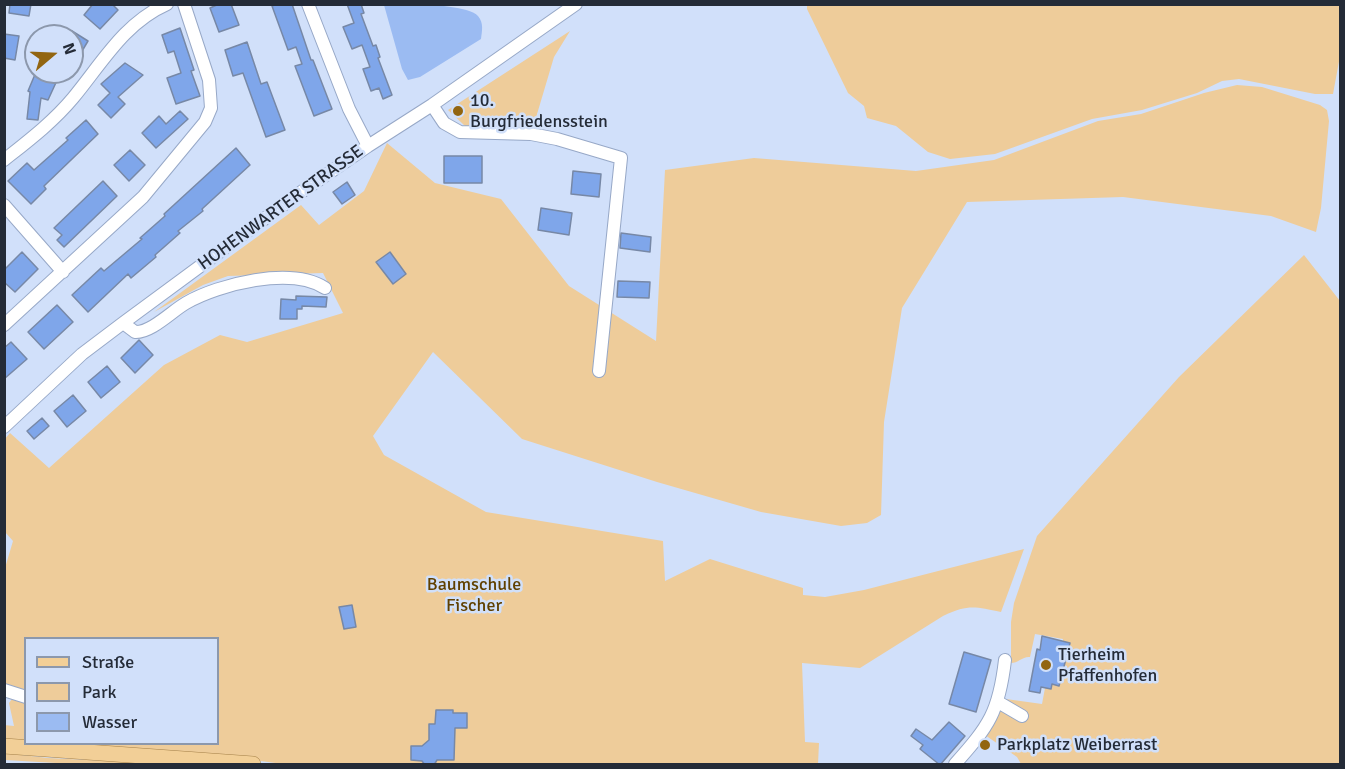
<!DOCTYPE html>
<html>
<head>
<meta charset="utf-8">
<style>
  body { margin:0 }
  #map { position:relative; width:1345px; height:769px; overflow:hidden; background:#d1e0fa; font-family:Signika,sans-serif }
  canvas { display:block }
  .frame { position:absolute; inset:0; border:6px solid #242b37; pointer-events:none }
  .legend { position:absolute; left:24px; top:637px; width:195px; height:108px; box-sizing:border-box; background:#d1e0fa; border:2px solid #8c98ac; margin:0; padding:8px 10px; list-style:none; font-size:18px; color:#242b37 }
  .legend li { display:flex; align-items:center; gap:12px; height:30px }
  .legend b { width:30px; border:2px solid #8c98ac }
  .north { position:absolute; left:24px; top:24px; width:60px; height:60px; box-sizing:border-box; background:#d1e0fa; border:2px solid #8c98ac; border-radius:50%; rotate:71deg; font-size:16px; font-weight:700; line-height:24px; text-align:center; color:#242b37 }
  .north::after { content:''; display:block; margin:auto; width:21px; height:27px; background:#926510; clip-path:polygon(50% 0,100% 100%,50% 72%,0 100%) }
</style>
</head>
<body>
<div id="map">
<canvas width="1345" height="769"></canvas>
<div class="frame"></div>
<ul class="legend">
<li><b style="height:8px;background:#f2cf97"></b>Straße</li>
<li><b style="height:16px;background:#eecc9a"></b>Park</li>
<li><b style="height:16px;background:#9bbbf2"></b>Wasser</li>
</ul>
<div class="north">N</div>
</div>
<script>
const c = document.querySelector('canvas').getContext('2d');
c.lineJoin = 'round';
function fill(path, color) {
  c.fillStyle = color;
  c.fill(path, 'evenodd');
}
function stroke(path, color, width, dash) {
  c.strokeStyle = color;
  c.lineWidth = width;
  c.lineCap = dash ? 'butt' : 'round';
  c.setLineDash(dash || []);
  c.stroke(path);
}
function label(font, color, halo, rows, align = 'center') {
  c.font = font + ' Signika,sans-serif';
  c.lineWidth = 5;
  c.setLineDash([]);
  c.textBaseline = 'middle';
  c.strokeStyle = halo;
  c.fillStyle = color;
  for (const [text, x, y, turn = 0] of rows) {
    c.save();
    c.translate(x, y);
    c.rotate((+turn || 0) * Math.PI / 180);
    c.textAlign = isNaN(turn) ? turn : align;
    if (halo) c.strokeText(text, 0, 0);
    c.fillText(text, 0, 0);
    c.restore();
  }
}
fill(new Path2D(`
  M807 5H1340V56L1333 94H1315L1239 79 1222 81 1197 93 1142 110 1092 119 995 154 950 159 928 152 896 126 867 118 864 106 848 93 807 9Z
  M570 31 554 57 532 131 465 126 448 110Z
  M1237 85 1262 87 1320 105 1327 110 1329 121 1321 208 1316 232 1271 216 1123 197 967 202 902 308 884 422 881 515 867 523 841 526 761 512 657 482 522 439 433 352 373 436 384 455 486 512 663 541 665 581 710 559 803 588V595L825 597 864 590 1024 549 1001 612C975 607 969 604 943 616L860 668 802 663 805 742 819 743 818 764H283L208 754 50 744H218V638H26L25 693 5 687V568L13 541 5 532 4 440 10 433 49 468 164 365 220 335 247 342 343 313 323 273 228 276 203 285 154 312 301 205 319 225 364 191 387 143 435 183 501 199 569 286 656 341 665 170 754 158 916 171 994 160 1098 121 1141 114 1204 93Z
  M1304 255 1340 301V764H1021L1017 757 982 733 1001 711 1006 699 1042 704 1045 688 1051 689 1052 684 1059 686 1062 671H1067V666L1059 664 1060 655 1067 656 1070 643 1063 641V639L1035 634 1030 657C1023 656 1018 663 1011 663V622L1014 603 1037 536 1179 377Z
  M12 699 25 701V741L5 739 4 725 14 726 9 703Z
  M4 753 48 758 170 764H73L5 760Z`), '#eecc9a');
fill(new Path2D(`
  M384 5C402 4 467 3 478 16 484 23 482 31 481 39L420 77 408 80 402 69Z`), '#9bbbf2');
const building = new Path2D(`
  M10 4H31L29 16 9 13Z
  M93 4H112L118 10 100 29 84 15Z
  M219 4H231L239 25 219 32 210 8Z
  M277 4H292L311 60H313L332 109 314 116 295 66 302 64 296 47 288 50 272 6Z
  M347 4H361L364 13 361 14 373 46 376 45 380 57 378 58 392 95 383 99 379 88 371 91 363 69 370 67 362 45 352 49 343 27 354 23Z
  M180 28 194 70 191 71 200 96 176 104 167 78 181 73 174 51 168 53 162 35Z
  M72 31 88 41 72 68Z
  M4 34 19 36 15 60 4 58Z
  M247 42 261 84 267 82 285 130 266 137 243 73 233 76 225 50Z
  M125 63 143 75 118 97 125 104 111 118 98 105 110 93 101 84Z
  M36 72H49L59 76 48 100 41 98 38 120 27 119 30 92 28 91Z
  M180 111 188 119 156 148 142 133 159 116 166 124Z
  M86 120 98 134 44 186 46 189 31 204 8 181 27 163 34 170 68 140 66 138Z
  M236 148 250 165 202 209 203 211 178 231 180 233 155 255 156 257 131 278 128 274 88 312 72 295 101 268 104 271 142 239 140 238 165 216 164 214Z
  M130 150 145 165 129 181 114 165Z
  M444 156H482V183H444Z
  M573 171 601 174 599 197 571 194Z
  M103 181 117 196 64 247 57 240 62 235 54 228Z
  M347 182 355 195 342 204 333 192Z
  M541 208 572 213 569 235 538 230Z
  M621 233 651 237 650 252 620 248Z
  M22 252 38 269 15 292 4 282V270Z
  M390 252 406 274 393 284 376 262Z
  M618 281 650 282 649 298 617 297Z
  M296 296 327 297 326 307 302 306V309H297V319H280L281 299 296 300Z
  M57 305 73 322 44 349 28 332Z
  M139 340 153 355 135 373 121 358Z
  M11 342 27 359 4 379V348Z
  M107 366 120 382 101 398 88 382Z
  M73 395 86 411 67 427 54 411Z
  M42 418 49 426 34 439 27 431Z
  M352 605 356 627 344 629 339 607Z
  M1042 636 1070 643 1059 686 1052 684 1051 689 1041 687 1040 693 1029 691 1037 649 1040 650Z
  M964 652 991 660 976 712 949 704Z
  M436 710H453V713H467V728H455L454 760H437L434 765H425L422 761 411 760V746H422L429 740V724H435Z
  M949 722 965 736 940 765 920 749 923 745 911 736 916 729 932 740Z`);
fill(building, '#7fa6ea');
stroke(building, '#7788a6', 1.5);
const minor = new Path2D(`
  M308 4 349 109 368 146
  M432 105 444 123 460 132 531 134 557 139 621 158 599 371
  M4 160C28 141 53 122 73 98 102 63 124 23 167 4
  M4 205 63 272
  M123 323 135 332C151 333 172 311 186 303 219 284 291 266 325 288
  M4 325 143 197 205 122 211 108 209 80 184 4
  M4 427 82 354 123 323 294 197 368 146 432 105 576 4
  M4 690 26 697
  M998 702 1022 716
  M955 764C989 726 999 712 1005 660`);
const major = new Path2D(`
  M4 746 253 764`);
stroke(minor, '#97a8c7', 14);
stroke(major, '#a58149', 16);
stroke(minor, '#fff', 12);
stroke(major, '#f2cf97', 15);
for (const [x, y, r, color] of [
  [458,111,6,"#926510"],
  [1046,665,6,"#926510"],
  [985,745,6,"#926510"]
]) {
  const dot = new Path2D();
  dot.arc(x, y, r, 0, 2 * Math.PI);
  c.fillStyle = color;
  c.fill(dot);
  stroke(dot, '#d1e0fa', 2);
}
label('18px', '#242b37', '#d1e0fa', [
  ["10.",470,101],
  ["Burgfriedensstein",470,122],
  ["Tierheim",1058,655],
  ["Pfaffenhofen",1058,676],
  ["Parkplatz Weiberrast",997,745]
], 'left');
label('18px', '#242b37', '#d1e0fa', [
  ["HOHENWARTER STRASSE",281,208,-36]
]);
label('18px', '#604000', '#d1e0fa', [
  ["Baumschule",474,585],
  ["Fischer",474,606]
]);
</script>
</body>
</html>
